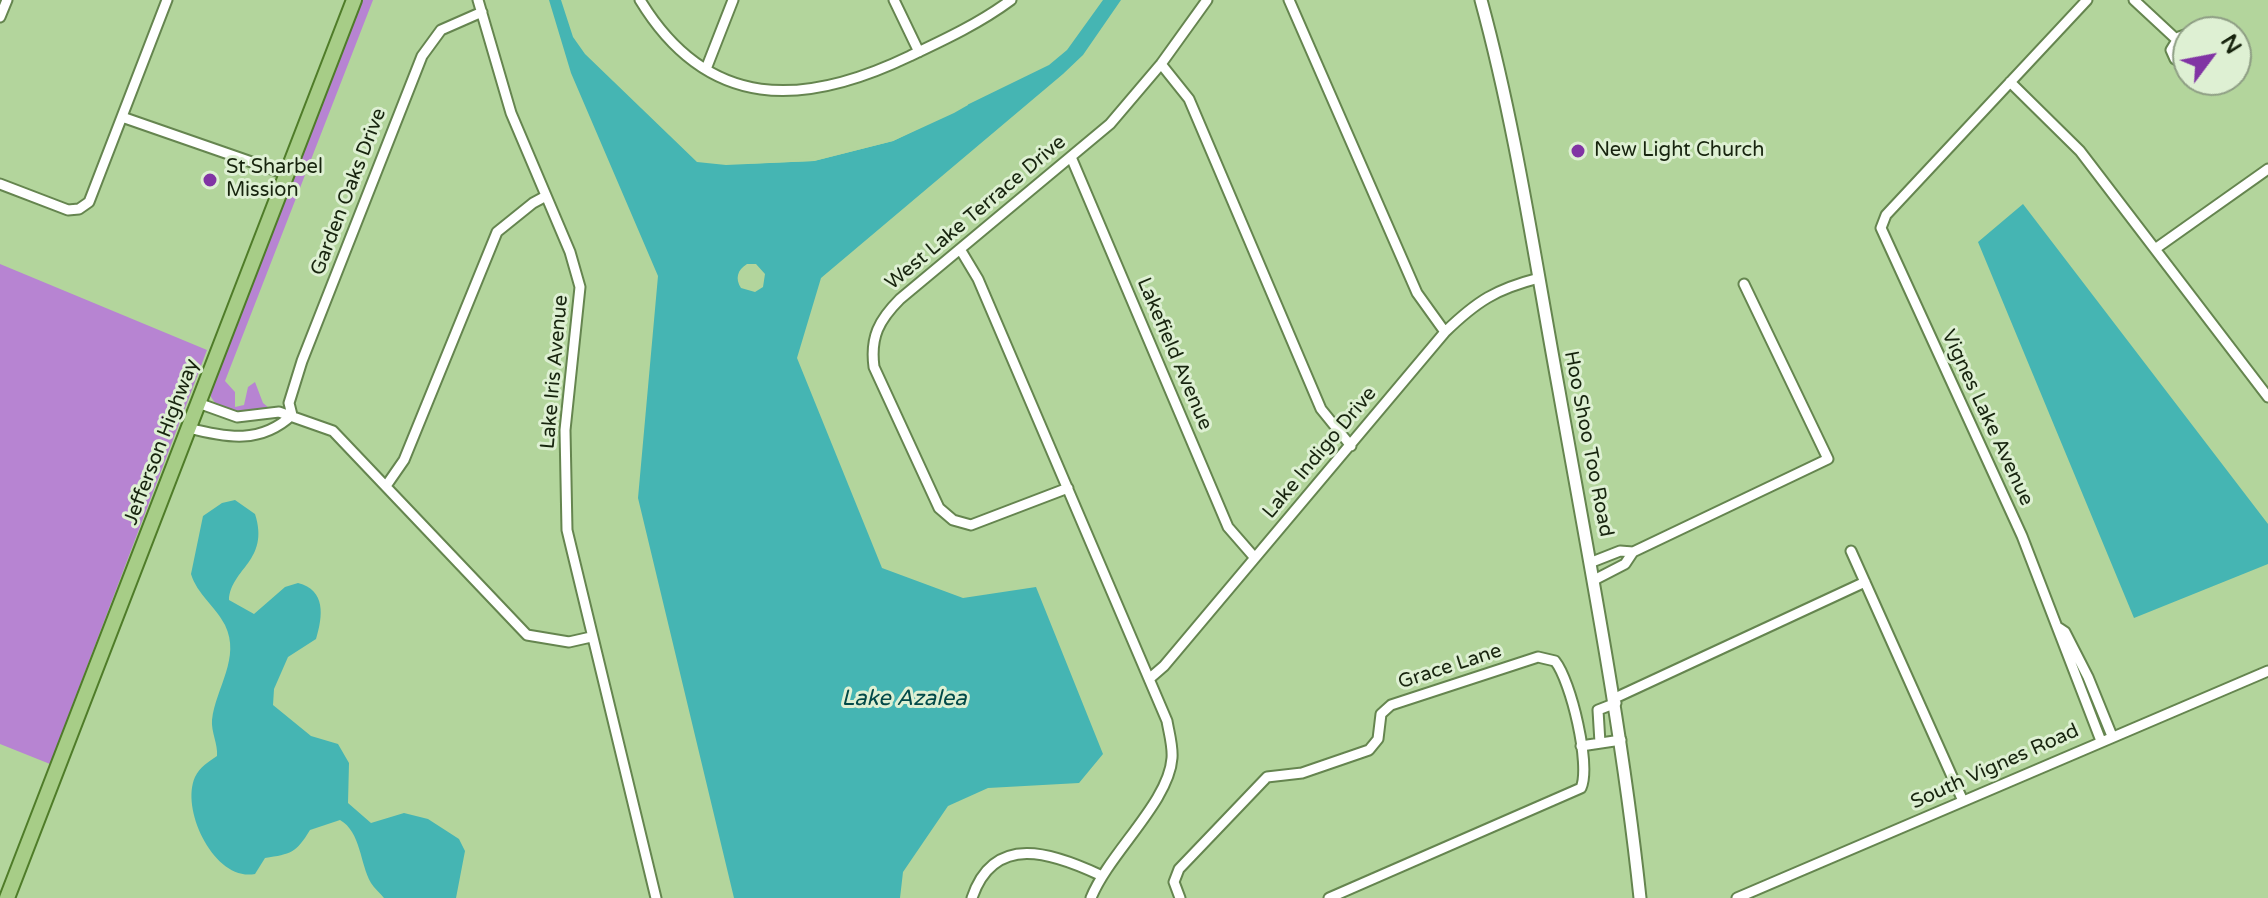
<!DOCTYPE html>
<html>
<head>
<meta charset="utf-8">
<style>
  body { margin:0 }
  #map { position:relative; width:2268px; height:898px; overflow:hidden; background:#b3d59c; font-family:"Varela Round",sans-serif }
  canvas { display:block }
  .north { position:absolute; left:2172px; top:16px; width:80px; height:80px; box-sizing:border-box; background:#def0d3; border:2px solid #8e9e84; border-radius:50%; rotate:58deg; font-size:22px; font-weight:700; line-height:32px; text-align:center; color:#17240e }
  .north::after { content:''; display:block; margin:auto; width:28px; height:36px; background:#8134a4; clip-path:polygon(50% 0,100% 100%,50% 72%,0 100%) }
</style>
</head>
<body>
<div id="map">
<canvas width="2268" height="898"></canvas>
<div class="north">N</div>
</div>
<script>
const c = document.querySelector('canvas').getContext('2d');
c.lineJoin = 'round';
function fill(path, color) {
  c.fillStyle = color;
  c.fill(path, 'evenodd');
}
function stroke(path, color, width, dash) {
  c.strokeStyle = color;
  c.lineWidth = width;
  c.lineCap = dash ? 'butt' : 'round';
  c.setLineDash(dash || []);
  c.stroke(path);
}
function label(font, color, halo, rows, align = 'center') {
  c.font = font + ' "Varela Round",sans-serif';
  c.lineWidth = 6;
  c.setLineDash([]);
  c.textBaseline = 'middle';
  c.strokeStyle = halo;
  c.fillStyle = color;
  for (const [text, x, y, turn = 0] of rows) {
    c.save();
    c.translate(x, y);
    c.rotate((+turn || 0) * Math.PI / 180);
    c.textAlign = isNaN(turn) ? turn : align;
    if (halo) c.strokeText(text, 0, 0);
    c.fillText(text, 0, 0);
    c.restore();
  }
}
fill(new Path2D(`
  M359 0H373L225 381 235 392V407L244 405 248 387 255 382 263 403 269 408 238 413 217 406 211 397V386Z
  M0 264 207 350 50 764 0 744Z`), '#b784d2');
fill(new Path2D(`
  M549 0H561L573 37 585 54 697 162 726 165 814 161 893 141 1049 65 1067 50 1103 0H1121L1083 55 1063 74 821 278 797 358 882 568 963 598 1036 587 1103 754 1079 783 988 788 948 806 903 872 900 898H734L638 498 658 276 571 73ZM747 264H756L765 274 763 287 755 292 741 288C735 279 737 270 747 264Z
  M2023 204 2268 524V564L2134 618 1978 242Z
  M235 500 255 514C270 561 231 568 229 600L254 614 285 587 298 583C326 590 323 616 316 639L288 657 274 689 273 705 311 736 338 744 349 763 348 803 371 823 404 813 428 819 459 839 465 851 456 898H384C380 893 374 888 371 883 360 864 361 832 340 820L310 830C296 853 291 854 265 858L255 874C215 882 180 810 195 777 200 767 208 762 217 756 218 744 211 732 212 720 216 687 241 658 225 625 216 607 197 594 191 574L203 516 222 503Z`), '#45b5b3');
fill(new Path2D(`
  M967 101 968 105 954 113 893 141 814 161 742 164 810 158 892 140Z`), '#b3d59c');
const minor = new Path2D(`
  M478 0 511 113 570 252 580 287 565 430 567 530 656 898
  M640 0C708 112 804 107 910 56 946 39 980 23 1011 0
  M894 0 919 52
  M1289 0 1417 293 1445 332
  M2087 0 1886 215 1881 228 2022 536 2101 741
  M2134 0 2176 39
  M0 17 7 0
  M2188 34 2179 37 2171 50 2175 59 2188 65
  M1161 64 1189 99 1321 409 1351 446
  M706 69 733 0
  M2010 82 2080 151 2268 397
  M122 117 286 174
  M1071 157 1228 527 1255 558
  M0 184 68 210 79 209 89 202 167 0
  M960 249 978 279 1167 721C1169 733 1173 746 1172 758 1169 802 1109 853 1091 898
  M2155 249 2268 169
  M198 403 237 417 279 412 333 431 527 635 569 642 591 637
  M292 415 289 403 302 361 422 56 441 30 482 12
  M189 428C227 438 261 444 292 415
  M386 486 404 460 497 232 533 203 546 196
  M1068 488 971 525 953 520 939 508 874 367C870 337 879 320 900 299L1110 124 1161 64 1207 0
  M1851 551 1963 801
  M1592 562 1620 551 1633 552
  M1596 579 1625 564 1633 552 1828 459 1744 284
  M2059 628 2065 632 2088 677 2112 736
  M1149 679 1164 666 1445 332C1477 301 1496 289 1539 278
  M1615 698 1865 582
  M1600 743 1598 710 1616 703
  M1581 746 1621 740
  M972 898C994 832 1053 853 1100 875
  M1180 898 1174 882 1179 869 1267 777 1302 773 1369 750 1378 739 1381 714 1391 705 1538 657 1555 661C1571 681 1591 765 1581 788L1329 898
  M1737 898 2268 671`);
const tertiary = new Path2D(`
  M1481 0C1516 128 1535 261 1559 391 1589 560 1622 727 1640 898`);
const primary = new Path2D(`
  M7 898 354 0`);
stroke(minor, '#65854f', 13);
stroke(tertiary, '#65854f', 15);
stroke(primary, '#4f7c29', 18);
stroke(minor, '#fff', 9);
stroke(tertiary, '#fff', 11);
stroke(primary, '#a7cd87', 14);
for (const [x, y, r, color] of [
  [1578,151,8,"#8134a4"],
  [210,180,8,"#8134a4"]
]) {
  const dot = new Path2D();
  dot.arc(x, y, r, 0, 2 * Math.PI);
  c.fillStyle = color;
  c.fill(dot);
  stroke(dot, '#def0d3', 3);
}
label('20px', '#17240e', '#def0d3', [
  ["New Light Church",1594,151],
  ["St Sharbel",226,168],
  ["Mission",226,191]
], 'left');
label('20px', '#17240e', '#def0d3', [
  ["Garden Oaks Drive",349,192,-69],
  ["West Lake Terrace Drive",976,213,-40],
  ["Lakefield Avenue",1174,354,67],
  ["Lake Iris Avenue",555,372,-85],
  ["Vignes Lake Avenue",1987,418,65],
  ["Jefferson Highway",162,442,-69],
  ["Hoo Shoo Too Road",1588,444,79],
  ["Lake Indigo Drive",1320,453,-50],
  ["Grace Lane",1450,667,-18],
  ["South Vignes Road",1995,767,-24]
]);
label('italic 22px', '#024948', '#def0d3', [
  ["Lake Azalea",904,699]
]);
</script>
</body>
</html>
